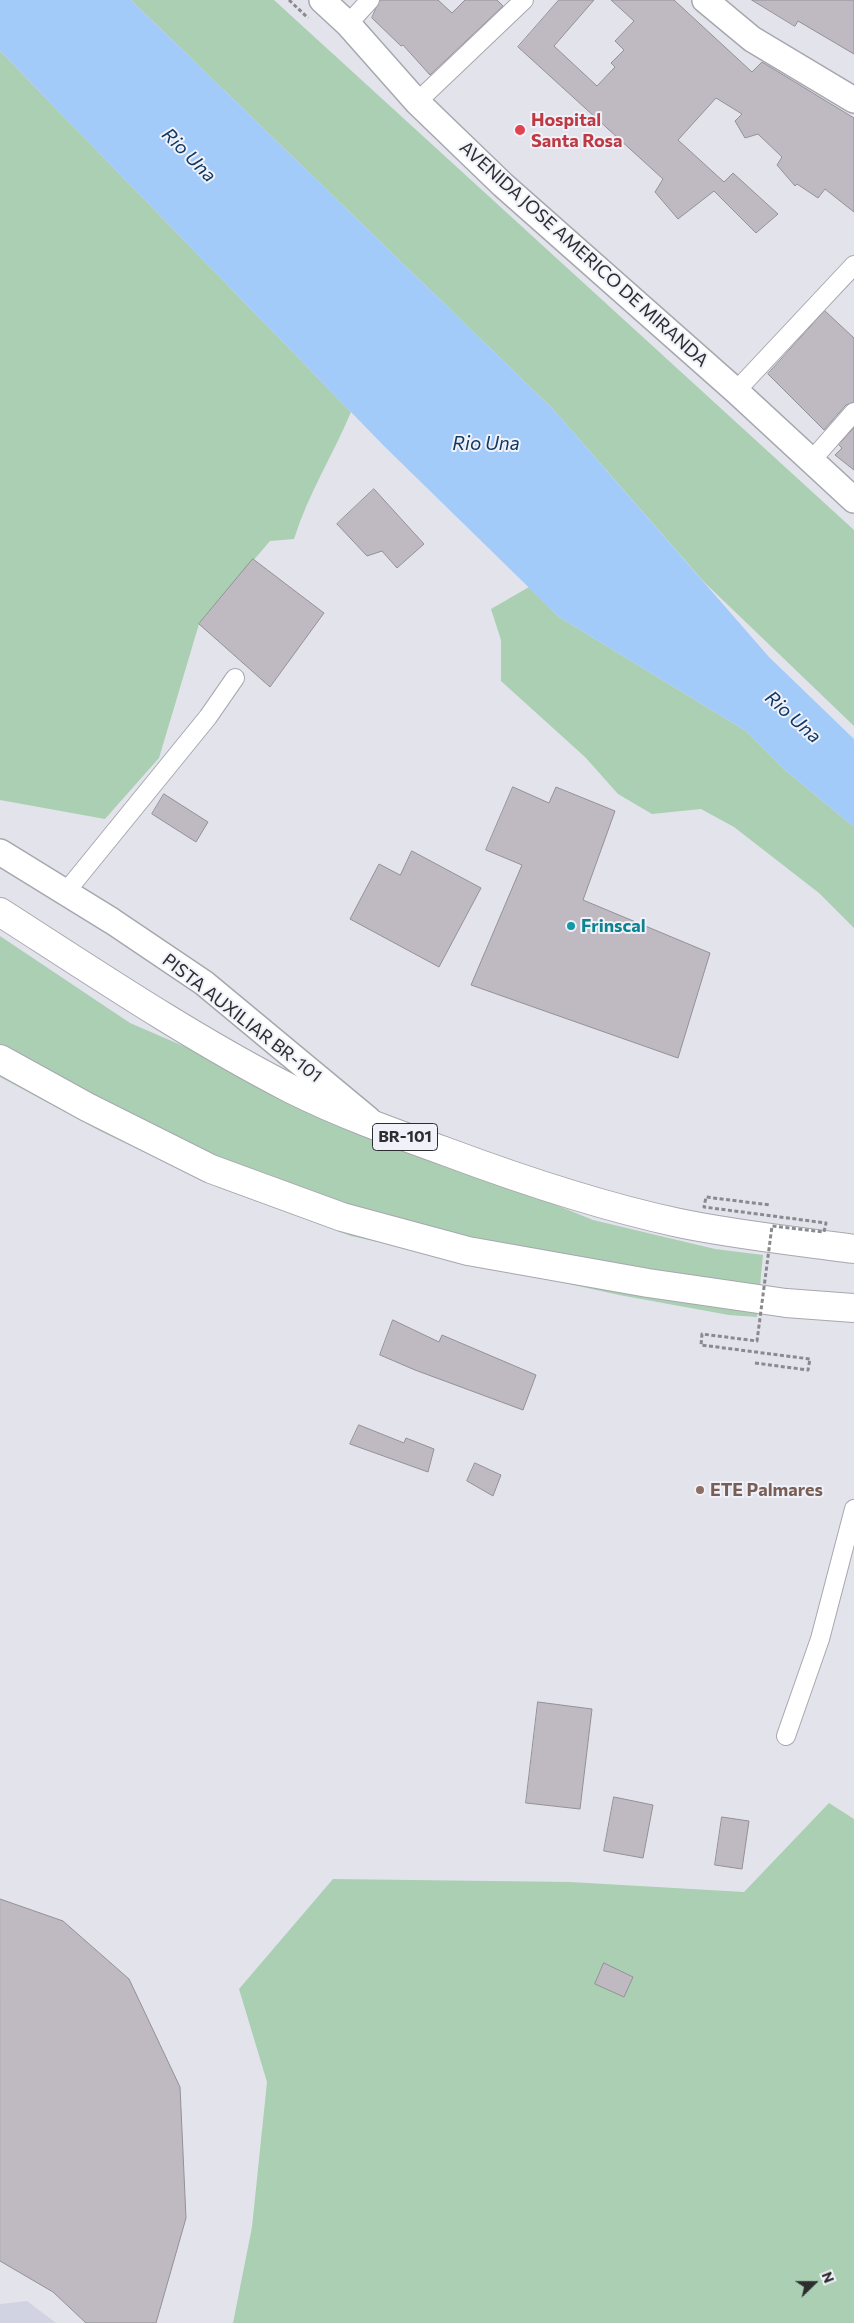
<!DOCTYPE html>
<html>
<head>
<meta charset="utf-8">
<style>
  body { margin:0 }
  #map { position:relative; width:854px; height:2323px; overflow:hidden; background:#e3e3ec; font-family:Commissioner,sans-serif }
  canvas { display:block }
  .north { position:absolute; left:789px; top:2258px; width:50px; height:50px; -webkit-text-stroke:4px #f0f1f9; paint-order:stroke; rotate:68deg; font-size:14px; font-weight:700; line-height:20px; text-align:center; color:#2d2d30 }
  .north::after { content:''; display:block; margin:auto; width:18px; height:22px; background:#2d2d30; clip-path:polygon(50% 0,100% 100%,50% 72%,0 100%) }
</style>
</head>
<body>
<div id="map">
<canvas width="854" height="2323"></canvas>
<div class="north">N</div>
</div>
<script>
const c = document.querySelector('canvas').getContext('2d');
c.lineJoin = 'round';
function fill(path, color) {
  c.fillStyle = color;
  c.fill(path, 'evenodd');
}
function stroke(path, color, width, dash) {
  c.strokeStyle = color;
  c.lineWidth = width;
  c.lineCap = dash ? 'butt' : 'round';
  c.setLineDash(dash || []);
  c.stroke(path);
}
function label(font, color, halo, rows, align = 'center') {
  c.font = font + ' Commissioner,sans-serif';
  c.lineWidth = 4;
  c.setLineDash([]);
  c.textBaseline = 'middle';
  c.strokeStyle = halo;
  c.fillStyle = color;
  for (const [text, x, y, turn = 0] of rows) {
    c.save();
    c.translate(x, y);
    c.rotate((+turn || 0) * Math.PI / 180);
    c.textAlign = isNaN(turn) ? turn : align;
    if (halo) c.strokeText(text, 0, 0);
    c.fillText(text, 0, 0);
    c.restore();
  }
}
fill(new Path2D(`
  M27 2301 56 2323H0V2304Z`), '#d2d3e2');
fill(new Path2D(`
  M131 0H274L854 530V726L704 582 553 409Z
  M0 51 351 412C333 455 308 494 294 539L270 541 199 624 159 758 105 819 0 800Z
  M529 587 559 617 746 731 785 770 854 827V928L819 893 734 827 701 809 652 814 618 794 585 757 501 681V640L491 609Z
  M0 936 130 1023 485 1176 593 1220 715 1249 763 1255 757 1317 729 1315 619 1295 351 1236 217 1187 100 1131 0 1077Z
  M829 1803 854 1819V2323H233L252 2227 267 2082 239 1989 333 1879 570 1882 744 1892Z`), '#aacfb3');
fill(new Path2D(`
  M0 0H131L553 409 769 657 854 739V827L785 770 746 731 559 617 384 446 0 51Z`), '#a3cbfa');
const building = new Path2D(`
  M380 0H438L452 13 465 0H497L503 6 430 75 403 45 401 46 372 18Z
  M559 0H594L554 46 597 86 615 67 611 63 624 50 615 41 634 21 611 0H674L752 72 762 62 854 118V212L825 189 818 198 797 184 795 186 777 165 782 157 758 134 745 138 735 121 742 114 716 98 678 140 724 182 733 173 778 214 756 233 714 191 678 219 655 192 663 179 518 47Z
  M752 0H854V54L798 21 795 26Z
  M825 311 854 338V402L846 405 824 430 768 374Z
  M854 428V470L835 455 842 448 839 445Z
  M374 489 424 544 397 568 382 551 367 556 337 524Z
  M253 559 324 613 270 687 199 624Z
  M513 787 549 803 556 787 615 811 583 900 710 953 678 1058 471 985 522 865 486 850Z
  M164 794 208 822 196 842 152 814Z
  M412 851 481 888 439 967 350 919 379 864 400 875Z
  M393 1320 439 1342 442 1335 536 1375 523 1410 415 1370 380 1355Z
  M359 1425 404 1443 406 1438 434 1449 428 1472 350 1444Z
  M475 1463 501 1475 493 1496 467 1481Z
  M538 1702 592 1709 580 1809 526 1803Z
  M614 1797 653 1805 643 1858 604 1851Z
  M722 1817 749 1821 742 1869 715 1865Z
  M0 1899 63 1921 129 1979 180 2087 186 2218 156 2323H86L53 2292 0 2261Z
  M604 1963 633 1977 624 1997 595 1984Z`);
fill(building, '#bfbac1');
stroke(building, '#959097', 1);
const street = new Path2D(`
  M348 24 370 0
  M417 102 524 0
  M736 391 854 265
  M811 461 854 412
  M65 893 208 717 235 678
  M786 1736 820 1639 854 1509`);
const secondary = new Path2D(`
  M322 0 348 24 417 102 503 185 736 391 854 500
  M705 0 752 39 854 100
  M0 852 112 921 204 983 368 1119`);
const highway = new Path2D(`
  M0 912C95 973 190 1037 291 1089 341 1114 394 1133 447 1152 522 1180 600 1206 679 1223 736 1235 796 1241 854 1249
  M0 1059 87 1107 211 1169 342 1217 468 1251 648 1283 786 1303 854 1308`);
stroke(street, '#a7a7af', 20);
stroke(secondary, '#a7a7af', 28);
stroke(highway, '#a7a7af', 30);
stroke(new Path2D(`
  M289 0 308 18`), '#89898f', 3, [4, 2.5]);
stroke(street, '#fff', 18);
stroke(secondary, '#fff', 25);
stroke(highway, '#fff', 28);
stroke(new Path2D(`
  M755 1363 808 1370 810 1359 701 1345 702 1334 757 1341 772 1226 824 1232 826 1223 704 1207 706 1197 770 1205`), '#89898f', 3, [4, 2.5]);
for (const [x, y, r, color] of [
  [520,130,6,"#e0444e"],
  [571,926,5,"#0f9aa8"],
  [700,1490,5,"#8d6e63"]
]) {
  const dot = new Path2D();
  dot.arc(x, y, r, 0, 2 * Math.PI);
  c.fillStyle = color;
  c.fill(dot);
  stroke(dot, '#f0f1f9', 2);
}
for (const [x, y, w] of [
  [405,1137,65]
]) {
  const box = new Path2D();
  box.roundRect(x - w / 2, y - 13.5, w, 27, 4);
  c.fillStyle = '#f0f1f9';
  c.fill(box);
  stroke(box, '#2d2d30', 1);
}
label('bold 16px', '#2d2d30', null, [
  ["BR-101",405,1137]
]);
label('bold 18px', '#be3a42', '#f0f1f9', [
  ["Hospital",531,120],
  ["Santa Rosa",531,141]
], 'left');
label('18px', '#2d2d30', '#f0f1f9', [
  ["AVENIDA JOSE AMERICO DE MIRANDA",584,254,42],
  ["PISTA AUXILIAR BR-101",242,1018,38]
]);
label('bold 18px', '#0d838f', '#f0f1f9', [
  ["Frinscal",581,926]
], 'left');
label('bold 18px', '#785e54', '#f0f1f9', [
  ["ETE Palmares",710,1490]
], 'left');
label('italic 19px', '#0f3862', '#f0f1f9', [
  ["Rio Una",189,155,45],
  ["Rio Una",486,444],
  ["Rio Una",793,717,42]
]);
</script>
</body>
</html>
